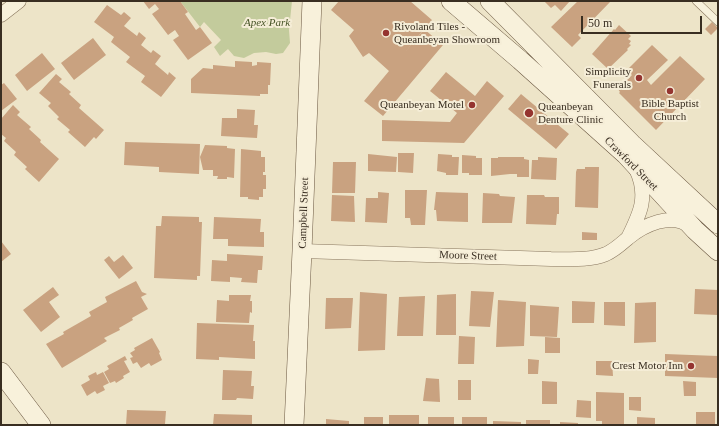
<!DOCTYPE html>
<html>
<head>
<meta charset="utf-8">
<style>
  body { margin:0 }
  #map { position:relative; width:719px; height:426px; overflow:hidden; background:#ede4c8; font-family:"Times New Roman",serif }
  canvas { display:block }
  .frame { position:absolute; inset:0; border:2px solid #392e21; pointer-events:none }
  .scale { position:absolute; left:581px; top:16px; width:121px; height:18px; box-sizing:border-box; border:2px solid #392e21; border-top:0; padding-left:5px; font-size:12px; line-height:14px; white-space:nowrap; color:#392e21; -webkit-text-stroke:3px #f5edd7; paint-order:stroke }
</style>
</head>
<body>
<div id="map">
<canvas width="719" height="426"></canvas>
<div class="frame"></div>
<div class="scale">50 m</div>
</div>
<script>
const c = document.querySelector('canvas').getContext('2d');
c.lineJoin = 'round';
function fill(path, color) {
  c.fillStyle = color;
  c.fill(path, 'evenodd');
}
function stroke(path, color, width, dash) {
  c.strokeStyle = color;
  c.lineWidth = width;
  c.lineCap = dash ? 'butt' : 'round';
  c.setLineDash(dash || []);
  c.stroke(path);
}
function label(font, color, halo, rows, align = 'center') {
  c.font = font + ' "Times New Roman",serif';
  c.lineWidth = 4;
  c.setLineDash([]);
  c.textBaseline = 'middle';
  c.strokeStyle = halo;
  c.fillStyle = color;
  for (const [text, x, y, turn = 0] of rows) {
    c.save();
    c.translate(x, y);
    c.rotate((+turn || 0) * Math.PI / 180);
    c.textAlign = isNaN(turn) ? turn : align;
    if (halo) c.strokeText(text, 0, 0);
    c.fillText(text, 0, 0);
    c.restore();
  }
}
fill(new Path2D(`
  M180 1H292L289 30 290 43 283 53 276 54 266 52 254 53 244 58 234 56 228 49 220 56 214 47 221 40 204 22 200 27Z`), '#c3cb9c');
fill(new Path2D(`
  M143 1H180L188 12 185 14 196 30 200 27 212 43 188 60 173 40 179 36 175 30 168 35 152 14 159 9 155 4 149 9Z
  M339 1H410L432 20 405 52 424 29 443 45 383 116 364 101 389 71 369 53 363 57 349 36 354 30 331 10Z
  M544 1H570L561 11 555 5 551 8Z
  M578 1H611L578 35 581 38 572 47 551 27Z
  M107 5 121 15 124 12 131 18 124 26 137 36 139 32 146 38 141 45 151 53 153 50 161 56 155 64 168 75 169 72 176 78 161 97 141 82 145 76 126 62 130 57 111 42 114 37 94 22Z
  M712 22 718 28 711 35 705 29Z
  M619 25 631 36 628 39 631 41 629 44 631 45 627 49 628 50 608 69 592 54 614 29 615 30Z
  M93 38 106 55 74 80 61 63Z
  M652 45 668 60 647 80 651 85 680 56 705 79 656 130 619 93 620 92 618 89 632 75 627 70Z
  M42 53 55 69 27 91 15 75Z
  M235 61 252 62V66L257 65V62L271 63 270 85H268V94H260V96L191 93V79L203 68 213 69V65L235 67Z
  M446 72 475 96 487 81 504 96 464 143 382 141V120L450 122 457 113 430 91Z
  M56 74 62 79 59 82 71 92 69 94 81 105 79 108 104 130 96 139 94 137 85 147 68 132 70 130 57 119 59 117 48 106 51 103 39 93Z
  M4 83 17 99 1 111V85Z
  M521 94 569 134 556 149 508 109Z
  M13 105 20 112 17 115 31 127 29 129 41 140 40 142 59 159 39 182 25 169 27 167 14 155 16 152 4 141 6 138 1 134V119Z
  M237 109 255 110 254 125H258L257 138 221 136 222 118H237Z
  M125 142 200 144 199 174 159 172V167L124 165Z
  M205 145 227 146V148L235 149 234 178 227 177V179H217L218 176H213V170H203L200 157Z
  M241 149 261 151V157H265V172H263V175H266V189H263V197H259V200L248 199V197H240Z
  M398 153H414L413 173 398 172Z
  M368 154 397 157 396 172 368 171Z
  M438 154 452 155V157H459L458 175H446V173L437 171Z
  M462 155 476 156V158H482V175H469V173H462Z
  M498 157H524V159L529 160V177H517V174H510L491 176V158H498Z
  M538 157 557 158 556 180 531 179 532 160H538Z
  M333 162H356L355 193H332Z
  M585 167H599L598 208 575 207 576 172 577 169H585Z
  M405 190H427L425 225H411L410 218H405Z
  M378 192 389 193 387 223 365 222 366 198H378Z
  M436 192 468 193V222L437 221 436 210H434Z
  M483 193 499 194 500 196 515 197 512 223H482Z
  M332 195 354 196 355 222 331 221Z
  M527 195H544L545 197H559V214H557L556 225 526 224Z
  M162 216 199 217V222H202L200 276H197V280L154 278 156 226H161Z
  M214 217 261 219 260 232H264V247L228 246V239H213Z
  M582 232 597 233V240H582Z
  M1 241 11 254 1 262Z
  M227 254 263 256 262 270H258L257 283 241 282 242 278 230 277V282L211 281 212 260 227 261Z
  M123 255 133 268 119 279 104 260 109 256 114 262Z
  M136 281 142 292 147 294 141 297 148 309 132 318 133 320 119 328 120 330 104 338 107 341 62 368 46 344 64 334 63 332 91 316 89 312 107 302 105 297Z
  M53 287 59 295 49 302 60 317 41 332 23 310Z
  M695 289 718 290V315L694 314Z
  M471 291 494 292 490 327 469 326Z
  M360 292 387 294 385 350 358 351Z
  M456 294V335H436L437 295Z
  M229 295H251L250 301H252V313L250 312 249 323 216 322 217 300 229 301Z
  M425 296 423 336H397L399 297Z
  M326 298H353L351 328 325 329Z
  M498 300 526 302 524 346 496 347Z
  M572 301 595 302 594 323H572Z
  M604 302H625V326L604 325Z
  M656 302V342L634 343 635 303Z
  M530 305 559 307 557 337 530 336Z
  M197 323 254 325 253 341H255V359L219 357V360L196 359Z
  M459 336 475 337 474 364H458Z
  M545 337 560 338V353H545Z
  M152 338 160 352 159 353 162 360 151 366 149 363 141 368 137 362 133 364 130 358 133 357 130 353 135 350 134 348Z
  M665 354 718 356V378L665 376Z
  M125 356 127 360 124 361 130 372 123 376 124 378 116 383 115 381 110 383 104 372 109 369 107 366Z
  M528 359 539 360 538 374H528Z
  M596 361H612L613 376 596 375Z
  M223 370 252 371 251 386H254L253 399 237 398 236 400H222Z
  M96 372 97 375 103 372 109 383 103 386 105 390 97 394 95 391 87 396 81 385 90 380 88 376Z
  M426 378 439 379 440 402 423 401Z
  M458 380H471V400H458Z
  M542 381 557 382V404H542Z
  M683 381 696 382V396H684Z
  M596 392 624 393V425H602V421H596Z
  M629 397H641V411L629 410Z
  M577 400 591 401V418L576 417Z
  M127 410 166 411 165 424 126 425Z
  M696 412H715V425H696Z
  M214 414 252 415V425H213Z
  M389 415H419V425H389Z
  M364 417H383V425H364Z
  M428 417H454V425H428Z
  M462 417H487V425H462Z
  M637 417 655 418V425H637Z
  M326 419 349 421V425H326Z
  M526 420H550V425H526Z
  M493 421 521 422V425H493Z
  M560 422 578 423V425H560Z`), '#c9a280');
const lane = new Path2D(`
  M696 1 718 22`);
const street = new Path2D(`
  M1 15 19 1
  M628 238C640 214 649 196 636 169
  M302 251 551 259C569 259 589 261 606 254 615 250 621 244 628 238 644 225 671 212 690 226`);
const secondary = new Path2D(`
  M451 1 520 60 626 155 695 230 718 251
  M490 1 632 144 718 224
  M1 372 41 425
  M294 425 302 251 312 1`);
stroke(lane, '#88765e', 8);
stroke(street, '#88765e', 15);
stroke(secondary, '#6a5741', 20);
stroke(lane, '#f8f1db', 7);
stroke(street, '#f8f1db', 14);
stroke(secondary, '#f8f1db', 19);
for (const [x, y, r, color] of [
  [386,33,4,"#953430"],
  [639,78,4,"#953430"],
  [670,91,4,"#953430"],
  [472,105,4,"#953430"],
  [529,113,5,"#953430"],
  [691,366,4,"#953430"]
]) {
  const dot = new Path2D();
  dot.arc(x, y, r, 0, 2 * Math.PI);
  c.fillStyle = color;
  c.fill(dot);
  stroke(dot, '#f5edd7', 1.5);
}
label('italic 11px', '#485528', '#f5edd7', [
  ["Apex Park",267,23]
]);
label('11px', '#392e21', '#f5edd7', [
  ["Rivoland Tiles -",394,27,"left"],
  ["Queanbeyan Showroom",394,40,"left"],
  ["Simplicity",631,72],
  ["Funerals",631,85],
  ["Bible Baptist",670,104,"center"],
  ["Church",670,117,"center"],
  ["Queanbeyan Motel",464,105],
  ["Queanbeyan",538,107,"left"],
  ["Denture Clinic",538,120,"left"],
  ["Crest Motor Inn",683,366]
], 'right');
label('11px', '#392e21', '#f5edd7', [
  ["Crawford Street",631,164,45],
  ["Campbell Street",304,213,-88],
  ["Moore Street",468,256,2]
]);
</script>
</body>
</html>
